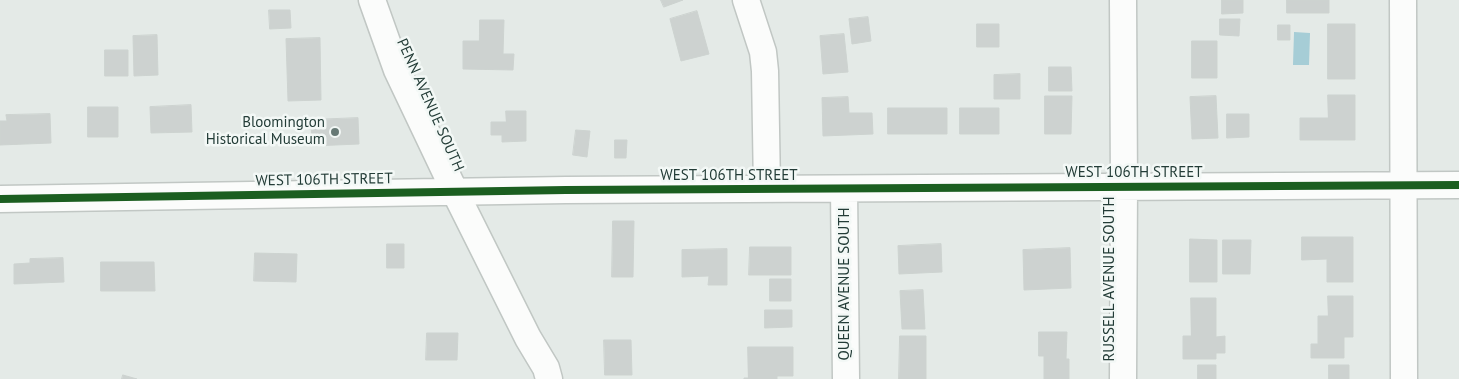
<!DOCTYPE html>
<html>
<head>
<meta charset="utf-8">
<style>
  body { margin:0 }
  canvas { display:block; background:#e4eae7 }
</style>
</head>
<body>
<canvas width="1459" height="379"></canvas>
<script>
const c = document.querySelector('canvas').getContext('2d');
c.lineJoin = 'round';
function fill(path, color) {
  c.fillStyle = color;
  c.fill(path, 'evenodd');
}
function stroke(path, color, width, dash) {
  c.strokeStyle = color;
  c.lineWidth = width;
  c.lineCap = dash ? 'butt' : 'round';
  c.setLineDash(dash || []);
  c.stroke(path);
}
function label(font, color, halo, rows, align = 'center') {
  c.font = font + ' "PT Sans",sans-serif';
  c.lineWidth = 5;
  c.setLineDash([]);
  c.textBaseline = 'middle';
  c.strokeStyle = halo;
  c.fillStyle = color;
  for (const [text, x, y, turn = 0] of rows) {
    c.save();
    c.translate(x, y);
    c.rotate((+turn || 0) * Math.PI / 180);
    c.textAlign = isNaN(turn) ? turn : align;
    if (halo) c.strokeText(text, 0, 0);
    c.fillText(text, 0, 0);
    c.restore();
  }
}
fill(new Path2D(`
  M1294 32 1310 33 1309 65H1293Z`), '#a6cdd6');
const building = new Path2D(`
  M661 0H683L664 7Z
  M1222 0H1243V13L1222 14Z
  M1287 0H1329V13H1287Z
  M269 10H290L291 28 270 29Z
  M697 11 709 54 681 61 670 19Z
  M868 17 871 41 852 44 849 19Z
  M1220 19H1240L1239 36 1220 35Z
  M480 20H504L503 54H514L513 70 463 69V41H479Z
  M977 24H999V47H977Z
  M1328 24H1355V79H1328Z
  M1278 25H1290V40H1278Z
  M844 34 848 72 823 74 820 36Z
  M157 35 158 75 134 76 133 36Z
  M320 38 321 100 288 101 286 39Z
  M1192 41H1217V78H1192Z
  M105 50H128V76H105Z
  M1049 67H1071L1072 91H1049Z
  M1020 74V99H994V75Z
  M1328 95H1355V140H1300V118H1328Z
  M1045 96H1072L1071 134H1045Z
  M1216 96 1218 138 1192 139 1190 97Z
  M848 97 849 113H872L873 134 823 136 822 98Z
  M191 105 192 132 151 133 150 107Z
  M88 107H118V137H88Z
  M888 108H947V134H888Z
  M960 108H999V134H960Z
  M506 111H526V141L502 142V135H491V122H506Z
  M50 114 51 143 0 145V121H7L6 115Z
  M1227 114H1249V137L1227 138Z
  M358 118 359 144 312 146 311 120Z
  M576 130 590 131 587 157 573 155Z
  M615 140H627L626 158H615Z
  M613 221H634L633 277H612Z
  M1302 237H1353V282H1327V259L1302 260Z
  M1190 239 1217 240V282H1190Z
  M1223 240H1251L1250 274H1223Z
  M387 244H404V268H387Z
  M941 244 942 272 899 274 898 246Z
  M750 247H791V275H749Z
  M1070 248 1071 288 1024 290 1023 250Z
  M727 249V285H708L709 276 682 277V250Z
  M255 253 297 254 296 282 254 281Z
  M63 258 64 282 14 284V264L30 263V259Z
  M101 262H154L155 291H101Z
  M770 279H791V301H770Z
  M923 290 925 329H902L900 291Z
  M1328 296H1353V337H1344V358H1311V344H1318V316H1328Z
  M1191 298H1216V337L1225 336V353H1216V359H1183V336H1191Z
  M765 310H792V327L765 328Z
  M1039 332H1067L1066 359H1069V379H1044V356H1039Z
  M427 333H458L457 360H426Z
  M900 336H926V379H899Z
  M604 340H631L632 375H605Z
  M748 347H793V376H777V379H744V378H748Z
  M1198 365H1216V379H1198Z
  M1329 365H1349V379H1329Z
  M123 375 137 379H122Z`);
fill(building, '#cdd2d0');
stroke(building, '#cdd3d0', 1);
const minor = new Path2D(`
  M372 0 397 70 455 192 528 338 546 368 549 379
  M746 0 763 52 765 71 767 189
  M1123 0 1124 186 1123 379
  M1403 0 1404 379
  M844 189 846 379
  M0 199 566 190 1459 185`);
stroke(minor, '#c1c7c4', 29);
stroke(minor, '#fbfcfb', 26);
stroke(new Path2D(`
  M0 199 566 190 1459 185`), '#1b5e20', 8);
for (const [x, y, r, color] of [
  [335,132,5,"#677975"]
]) {
  const dot = new Path2D();
  dot.arc(x, y, r, 0, 2 * Math.PI);
  c.fillStyle = color;
  c.fill(dot);
  stroke(dot, '#f3f8f6', 2);
}
label('15px', '#233c37', '#f3f8f6', [
  ["PENN AVENUE SOUTH",430,105,66],
  ["WEST 106TH STREET",1134,173],
  ["WEST 106TH STREET",729,176],
  ["WEST 106TH STREET",324,180,-1],
  ["RUSSELL AVENUE SOUTH",1110,279,-90],
  ["QUEEN AVENUE SOUTH",845,284,-90]
]);
label('15px', '#233c37', '#f3f8f6', [
  ["Bloomington",325,123],
  ["Historical Museum",325,140]
], 'right');
</script>
</body>
</html>
